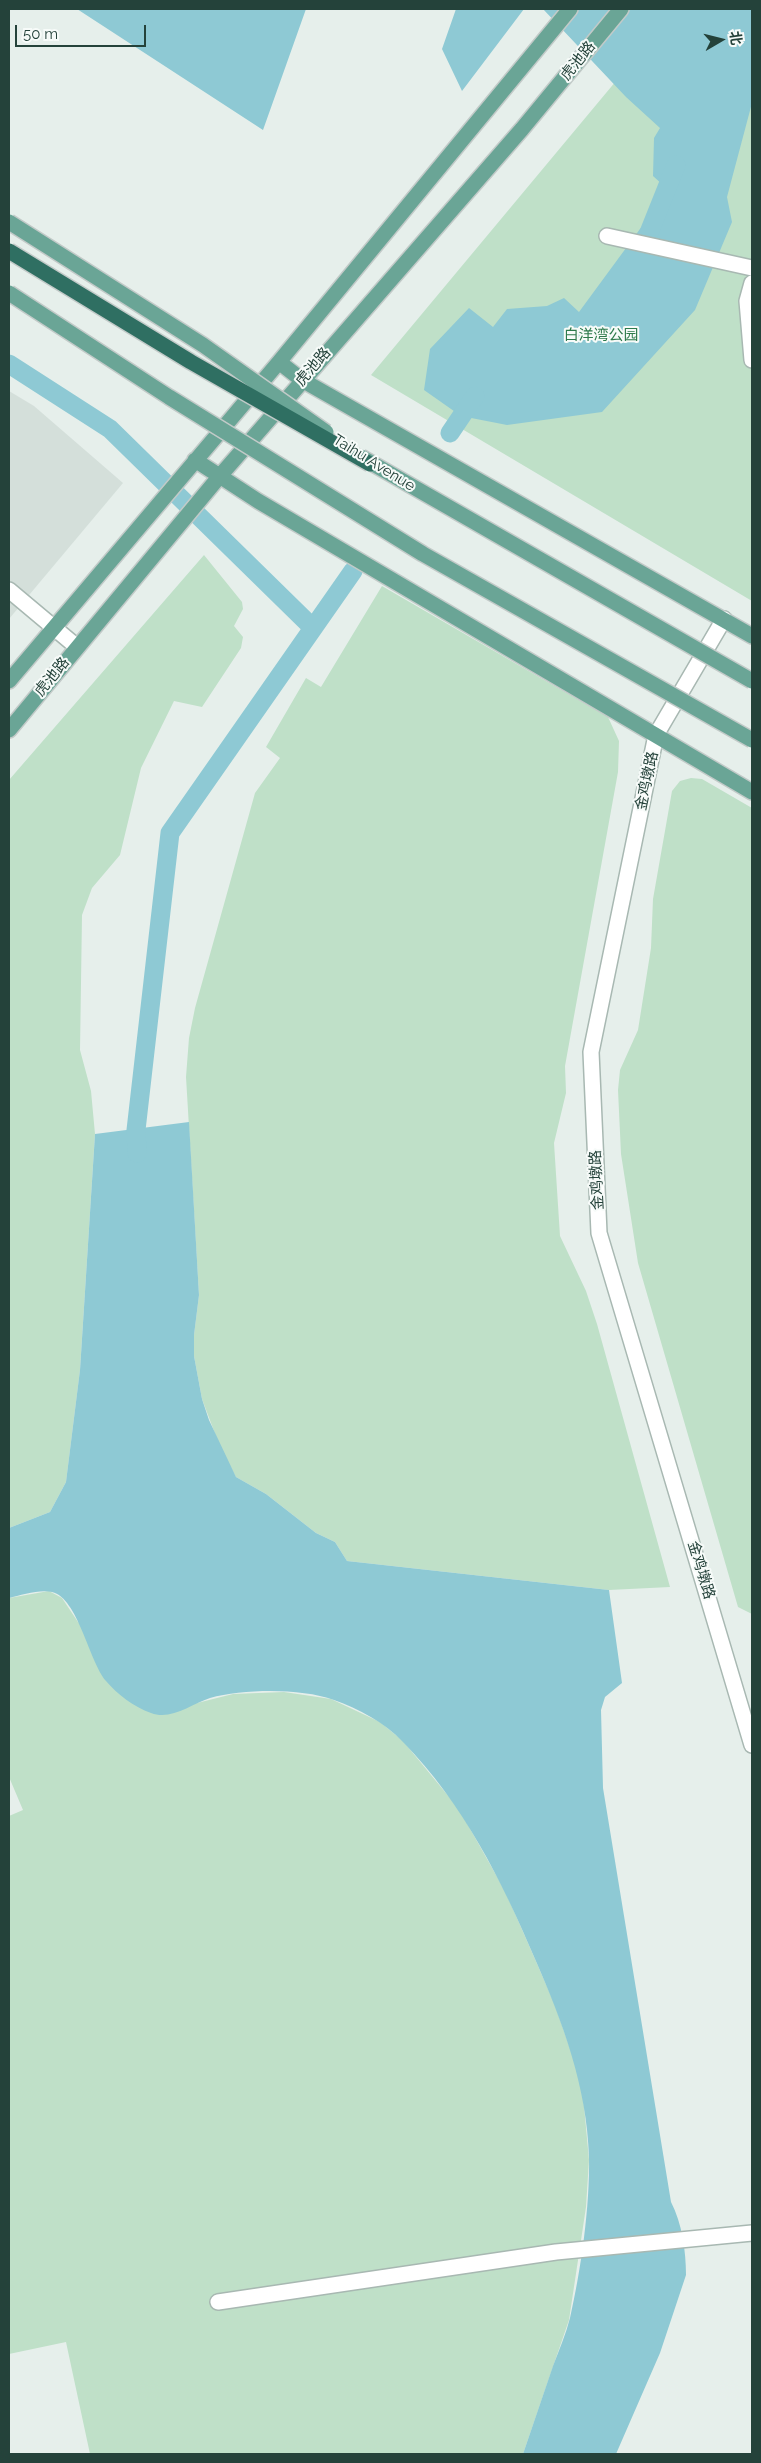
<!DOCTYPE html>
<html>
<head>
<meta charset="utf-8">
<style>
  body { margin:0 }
  #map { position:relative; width:761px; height:2463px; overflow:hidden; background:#e6efeb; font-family:Raleway,"Noto Sans SC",sans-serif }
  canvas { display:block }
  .frame { position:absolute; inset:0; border:10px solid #24423a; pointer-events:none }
  .north { position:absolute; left:696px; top:15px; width:50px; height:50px; -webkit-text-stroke:4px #f7fbf9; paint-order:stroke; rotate:82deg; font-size:14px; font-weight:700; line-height:20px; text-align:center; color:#24423a }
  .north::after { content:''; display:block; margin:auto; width:18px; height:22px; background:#24423a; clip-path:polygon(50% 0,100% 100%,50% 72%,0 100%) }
  .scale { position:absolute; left:15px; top:25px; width:131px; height:22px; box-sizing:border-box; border:2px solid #24423a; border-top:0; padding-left:6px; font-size:15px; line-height:18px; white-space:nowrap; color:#24423a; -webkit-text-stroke:4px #f7fbf9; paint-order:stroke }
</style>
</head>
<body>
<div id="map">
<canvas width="761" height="2463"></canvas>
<div class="frame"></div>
<div class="north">北</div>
<div class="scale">50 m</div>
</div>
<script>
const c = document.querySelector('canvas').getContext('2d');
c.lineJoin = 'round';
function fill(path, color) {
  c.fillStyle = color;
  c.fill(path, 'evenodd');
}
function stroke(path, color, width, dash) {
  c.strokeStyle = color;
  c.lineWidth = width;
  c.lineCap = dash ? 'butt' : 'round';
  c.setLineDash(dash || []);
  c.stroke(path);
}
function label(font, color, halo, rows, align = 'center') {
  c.font = font + ' Raleway,"Noto Sans SC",sans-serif';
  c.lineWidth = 4;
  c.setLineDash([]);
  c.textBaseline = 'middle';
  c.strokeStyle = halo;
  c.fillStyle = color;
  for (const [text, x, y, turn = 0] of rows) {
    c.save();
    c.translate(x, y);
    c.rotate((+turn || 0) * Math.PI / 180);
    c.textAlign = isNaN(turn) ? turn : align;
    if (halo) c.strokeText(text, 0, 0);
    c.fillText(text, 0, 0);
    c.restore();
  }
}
fill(new Path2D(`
  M9 391 34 406 123 483 9 619Z`), '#d4dfda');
fill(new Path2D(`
  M676 9H752V601L371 375Z
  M204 555 242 602 243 609 234 626 243 637 241 648 202 707 174 701 141 768 120 855 92 888 82 915 80 1050 91 1091 95 1134 80 1370 66 1482 50 1512 9 1528V780Z
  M382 586 608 717 619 741 618 772 565 1066 566 1093 554 1143 560 1236 586 1291 597 1324 670 1587 609 1590 347 1561 335 1542 316 1533 266 1494 236 1477 220 1447 202 1399 194 1356V1335L199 1295 186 1077 189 1038 195 1008 255 793 280 758 266 747 306 678 321 687Z
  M691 778 702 779 752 808V1614L738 1607 638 1263 621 1154 618 1090 620 1070 638 1030 651 948 653 899 672 791 680 781Z
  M49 1591 62 1598 78 1622 197 1703 233 1694 284 1692 331 1699 380 1722 403 1741 459 1809 505 1891 524 1934 555 2005 574 2060 583 2095 589 2160 586 2207 569 2320 523 2454H90L66 2342 9 2354V1816L23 1810 9 1777V1598Z`), '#bfe0c8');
fill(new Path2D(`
  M77 9H306L263 130Z
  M456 9H524L462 91 442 49Z
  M543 9H752V103L727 197 732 222 695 310 602 412 507 425 461 416 424 390 430 349 469 308 493 327 507 309 547 306 564 298 579 312 640 229 673 194 653 176 654 138 660 128 626 97Z
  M189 1122 199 1295 194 1335V1356L202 1399 209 1420 236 1477 266 1494 316 1533 335 1542 347 1561 609 1590 622 1683 605 1697 601 1710 603 1788 671 2202C682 2223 686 2251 686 2275L660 2353 616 2454H523C533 2425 543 2395 553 2366 559 2350 566 2334 570 2318 581 2270 590 2206 589 2157 587 2087 563 2023 535 1959 502 1881 463 1803 403 1742 384 1722 359 1709 334 1700 300 1688 244 1689 210 1698 191 1704 171 1721 151 1713 134 1707 117 1694 106 1681 89 1661 78 1598 52 1592 40 1589 21 1595 9 1598V1528L50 1512 66 1482 80 1370 95 1134Z`), '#8ec9d4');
stroke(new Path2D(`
  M648 235 676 165
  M9 364 110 429 313 628
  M450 433 475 396
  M137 1153 136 1130 170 833 353 571`), '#8ec9d4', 19);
const minor = new Path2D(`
  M607 236 752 268
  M752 283 747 301 752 360
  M9 590 77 647
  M724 619 656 735 591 1052 599 1233 752 1745
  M218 2302 556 2252 752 2233`);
const major = new Path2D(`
  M279 362 302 380 752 636
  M195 460 258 501 752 792
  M9 681 279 362 570 9
  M9 730 219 477 522 129 621 9`);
stroke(minor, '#a8b8b2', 18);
stroke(major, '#c2cac8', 18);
stroke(minor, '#fff', 15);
stroke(major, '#6aa596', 15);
const majorBridge = new Path2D(`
  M9 222 203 345 326 432
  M9 293 169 397 423 554 752 740
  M361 457 752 681`);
const highwayBridge = new Path2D(`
  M9 251 191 362 370 464`);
stroke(majorBridge, '#c2cac8', 18, []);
stroke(highwayBridge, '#c2cac8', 18, []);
stroke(majorBridge, '#6aa596', 15);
stroke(highwayBridge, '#2f6f62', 15);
label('15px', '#24423a', '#f7fbf9', [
  ["虎池路",578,61,-51],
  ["虎池路",313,367,-49],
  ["Taihu Avenue",374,463,32],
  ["虎池路",52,677,-51],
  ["金鸡墩路",647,781,-78],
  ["金鸡墩路",597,1180,-93],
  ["金鸡墩路",701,1570,73]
]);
label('15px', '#2d7a4b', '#f7fbf9', [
  ["白洋湾公园",601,335]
]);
</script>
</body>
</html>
